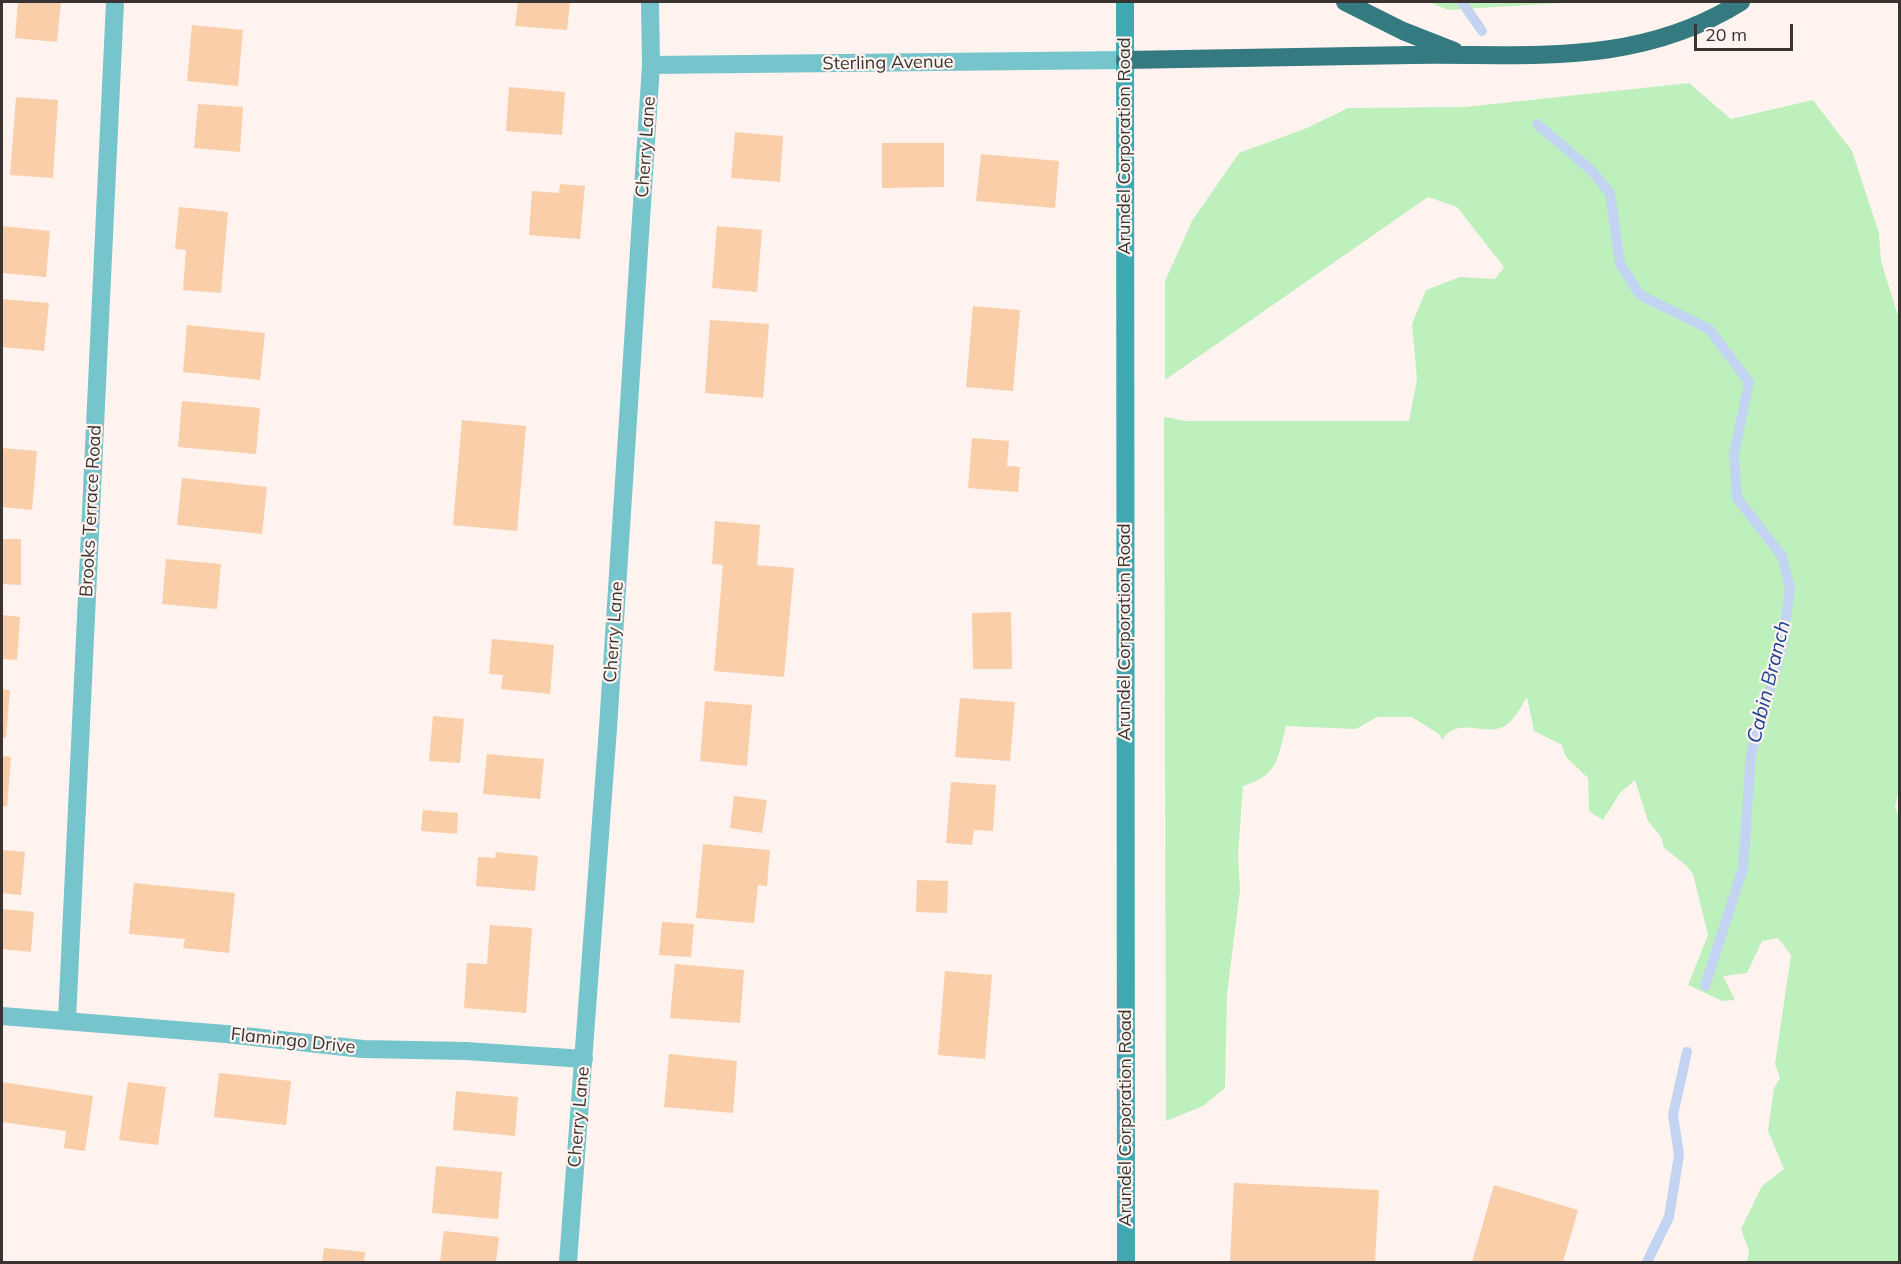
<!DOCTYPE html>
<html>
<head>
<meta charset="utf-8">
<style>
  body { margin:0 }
  #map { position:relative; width:1901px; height:1264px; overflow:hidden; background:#fef3ee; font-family:Mulish,sans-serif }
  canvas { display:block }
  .frame { position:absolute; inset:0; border:3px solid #393432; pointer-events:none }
  .scale { position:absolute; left:1694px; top:24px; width:99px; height:27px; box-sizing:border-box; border:3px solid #393432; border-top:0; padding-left:8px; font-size:18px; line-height:21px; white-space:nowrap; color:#393432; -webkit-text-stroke:4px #fef3ee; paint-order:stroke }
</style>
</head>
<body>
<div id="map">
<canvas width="1901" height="1264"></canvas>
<div class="frame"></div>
<div class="scale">20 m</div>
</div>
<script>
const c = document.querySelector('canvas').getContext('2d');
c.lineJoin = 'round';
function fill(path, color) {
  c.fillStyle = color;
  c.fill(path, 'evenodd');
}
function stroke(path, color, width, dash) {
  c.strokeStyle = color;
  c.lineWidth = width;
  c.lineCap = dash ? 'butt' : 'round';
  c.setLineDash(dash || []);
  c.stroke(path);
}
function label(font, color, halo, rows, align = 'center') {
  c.font = font + ' Mulish,sans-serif';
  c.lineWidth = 4.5;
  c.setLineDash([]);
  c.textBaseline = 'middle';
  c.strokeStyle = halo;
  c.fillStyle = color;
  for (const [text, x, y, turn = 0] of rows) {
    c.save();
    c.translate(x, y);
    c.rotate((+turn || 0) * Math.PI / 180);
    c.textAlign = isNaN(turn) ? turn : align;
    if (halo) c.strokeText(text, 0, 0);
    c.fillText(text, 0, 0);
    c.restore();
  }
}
fill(new Path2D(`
  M1429 2H1576L1448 10Z
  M1689 83 1731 119 1813 100 1852 151 1879 233 1881 261 1899 319 1900 784 1895 807 1900 821 1899 1262H1747L1749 1251 1741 1229 1762 1186 1784 1169 1768 1131 1774 1088 1780 1078 1775 1064 1791 955 1778 938 1762 941 1747 973 1723 976 1735 1000 1722 1001 1688 985 1708 935 1693 874 1687 866 1664 848 1661 837 1648 821 1635 780 1620 793 1603 820 1589 811 1588 778 1566 757 1562 745 1534 731 1527 697C1522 705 1517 715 1511 721 1490 743 1461 712 1442 740L1440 735 1412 717H1377L1356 729 1286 726C1278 757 1278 776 1243 786L1238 855 1240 890 1227 994 1225 1088 1203 1106 1166 1121 1164 417 1187 421H1409L1417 379 1412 324 1426 290 1460 277 1495 279 1504 267 1457 207 1428 197 1165 380V281L1192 221 1239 153 1307 128 1348 108 1465 107Z`), '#bdf0bd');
stroke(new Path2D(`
  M1462 2 1482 31
  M1537 124 1591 170 1610 193 1620 264 1640 295 1709 329 1749 382 1734 454 1737 498 1782 556 1790 588 1782 648 1751 754 1743 868 1705 986
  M1647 1262 1669 1217 1679 1155 1673 1115 1687 1052`), '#c3d4f2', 10);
fill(new Path2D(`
  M18 2H61L57 42 15 38Z
  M518 2H570L567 30 515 26Z
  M192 25 243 30 238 86 187 81Z
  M509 87 565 92 562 135 506 131Z
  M16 97 58 100 53 178 10 175Z
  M198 104 243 107 240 152 194 148Z
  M735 132 783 136 780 182 731 178Z
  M882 143H944V187L882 188Z
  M981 154 1059 161 1055 208 976 201Z
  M560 184 585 186 580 239 529 235 532 191 559 193Z
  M179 207 228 212 221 293 183 290 186 250 175 249Z
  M2 226 50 231 46 277 2 273Z
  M717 226 762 230 757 292 712 288Z
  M2 299 49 303 44 351 2 347Z
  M973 306 1020 310 1013 391 966 387Z
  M710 320 769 324 763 398 705 393Z
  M187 325 265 333 260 380 183 372Z
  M182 401 260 408 256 454 178 447Z
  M462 420 526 426 517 531 453 525Z
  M972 438 1009 441 1007 466 1020 467 1018 492 968 488Z
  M2 448 37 451 32 510 2 507Z
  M182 478 267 487 262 534 177 525Z
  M715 521 760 525 757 565 794 568 784 677 714 671 723 565 712 564Z
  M2 539H21V585L2 584Z
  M166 559 221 564 217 609 162 604Z
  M1011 612 1012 669H973L972 613Z
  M2 615 20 617 17 660 2 659Z
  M492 639 554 645 550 694 501 689 503 675 489 674Z
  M2 689 10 690 6 738 2 737Z
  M960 698 1015 702 1010 761 955 757Z
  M705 701 752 705 747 766 700 761Z
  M433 716 464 719 460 763 429 761Z
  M487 754 544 759 540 799 483 794Z
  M2 756 11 757 7 807 2 806Z
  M951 782 996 785 993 831 974 830 972 845 946 843Z
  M734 796 767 800 762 833 730 828Z
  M423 810 458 813 457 834 421 831Z
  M703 844 770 850 767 886 758 885 754 923 696 918Z
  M2 850 25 852 21 895 2 893Z
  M496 852 538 856 535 891 476 886 478 857 495 858Z
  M917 880 948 881 947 913 916 912Z
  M134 883 235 893 229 953 183 948 185 939 129 934Z
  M2 909 34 912 31 952 2 949Z
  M662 922 694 924 691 957 659 955Z
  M490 925 532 928 526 1013 464 1008 467 963 487 964Z
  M675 964 744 970 740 1023 670 1018Z
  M945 971 992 975 985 1059 938 1055Z
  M669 1054 737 1061 733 1113 664 1107Z
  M219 1073 291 1081 286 1125 214 1117Z
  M2 1082 93 1096 85 1151 64 1148 66 1131 2 1122Z
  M128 1082 166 1087 158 1145 119 1140Z
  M456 1091 518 1097 515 1136 453 1130Z
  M436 1166 502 1172 498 1219 432 1213Z
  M1234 1183 1379 1190 1375 1262H1230Z
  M1494 1185 1578 1210 1563 1262H1472Z
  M444 1231 499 1237 496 1262H440Z
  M324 1248 365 1252 364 1262H322Z`), '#f9cea9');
stroke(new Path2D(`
  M651 65 1125 60
  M2 1016 226 1034 363 1049 466 1051 584 1059
  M67 1020 115 2
  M568 1262 608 728 651 65 650 2`), '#76c5cc', 18);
stroke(new Path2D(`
  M1125 2 1126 1262`), '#40a8b1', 18);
stroke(new Path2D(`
  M1345 2 1403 31 1454 51
  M1125 60C1220 58 1316 57 1411 55 1528 53 1636 68 1741 2`), '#357a80', 18);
label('18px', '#393432', '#fef3ee', [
  ["Sterling Avenue",888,63,-1],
  ["Arundel Corporation Road",1125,146,-90],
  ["Cherry Lane",646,147,-86],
  ["Brooks Terrace Road",91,511,-87],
  ["Cherry Lane",614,632,-86],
  ["Arundel Corporation Road",1125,632,-90],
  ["Flamingo Drive",293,1041,6],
  ["Cherry Lane",579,1117,-85],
  ["Arundel Corporation Road",1126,1118,-90]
]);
label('italic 20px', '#194295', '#fef3ee', [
  ["Cabin Branch",1769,682,-76]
]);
</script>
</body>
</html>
